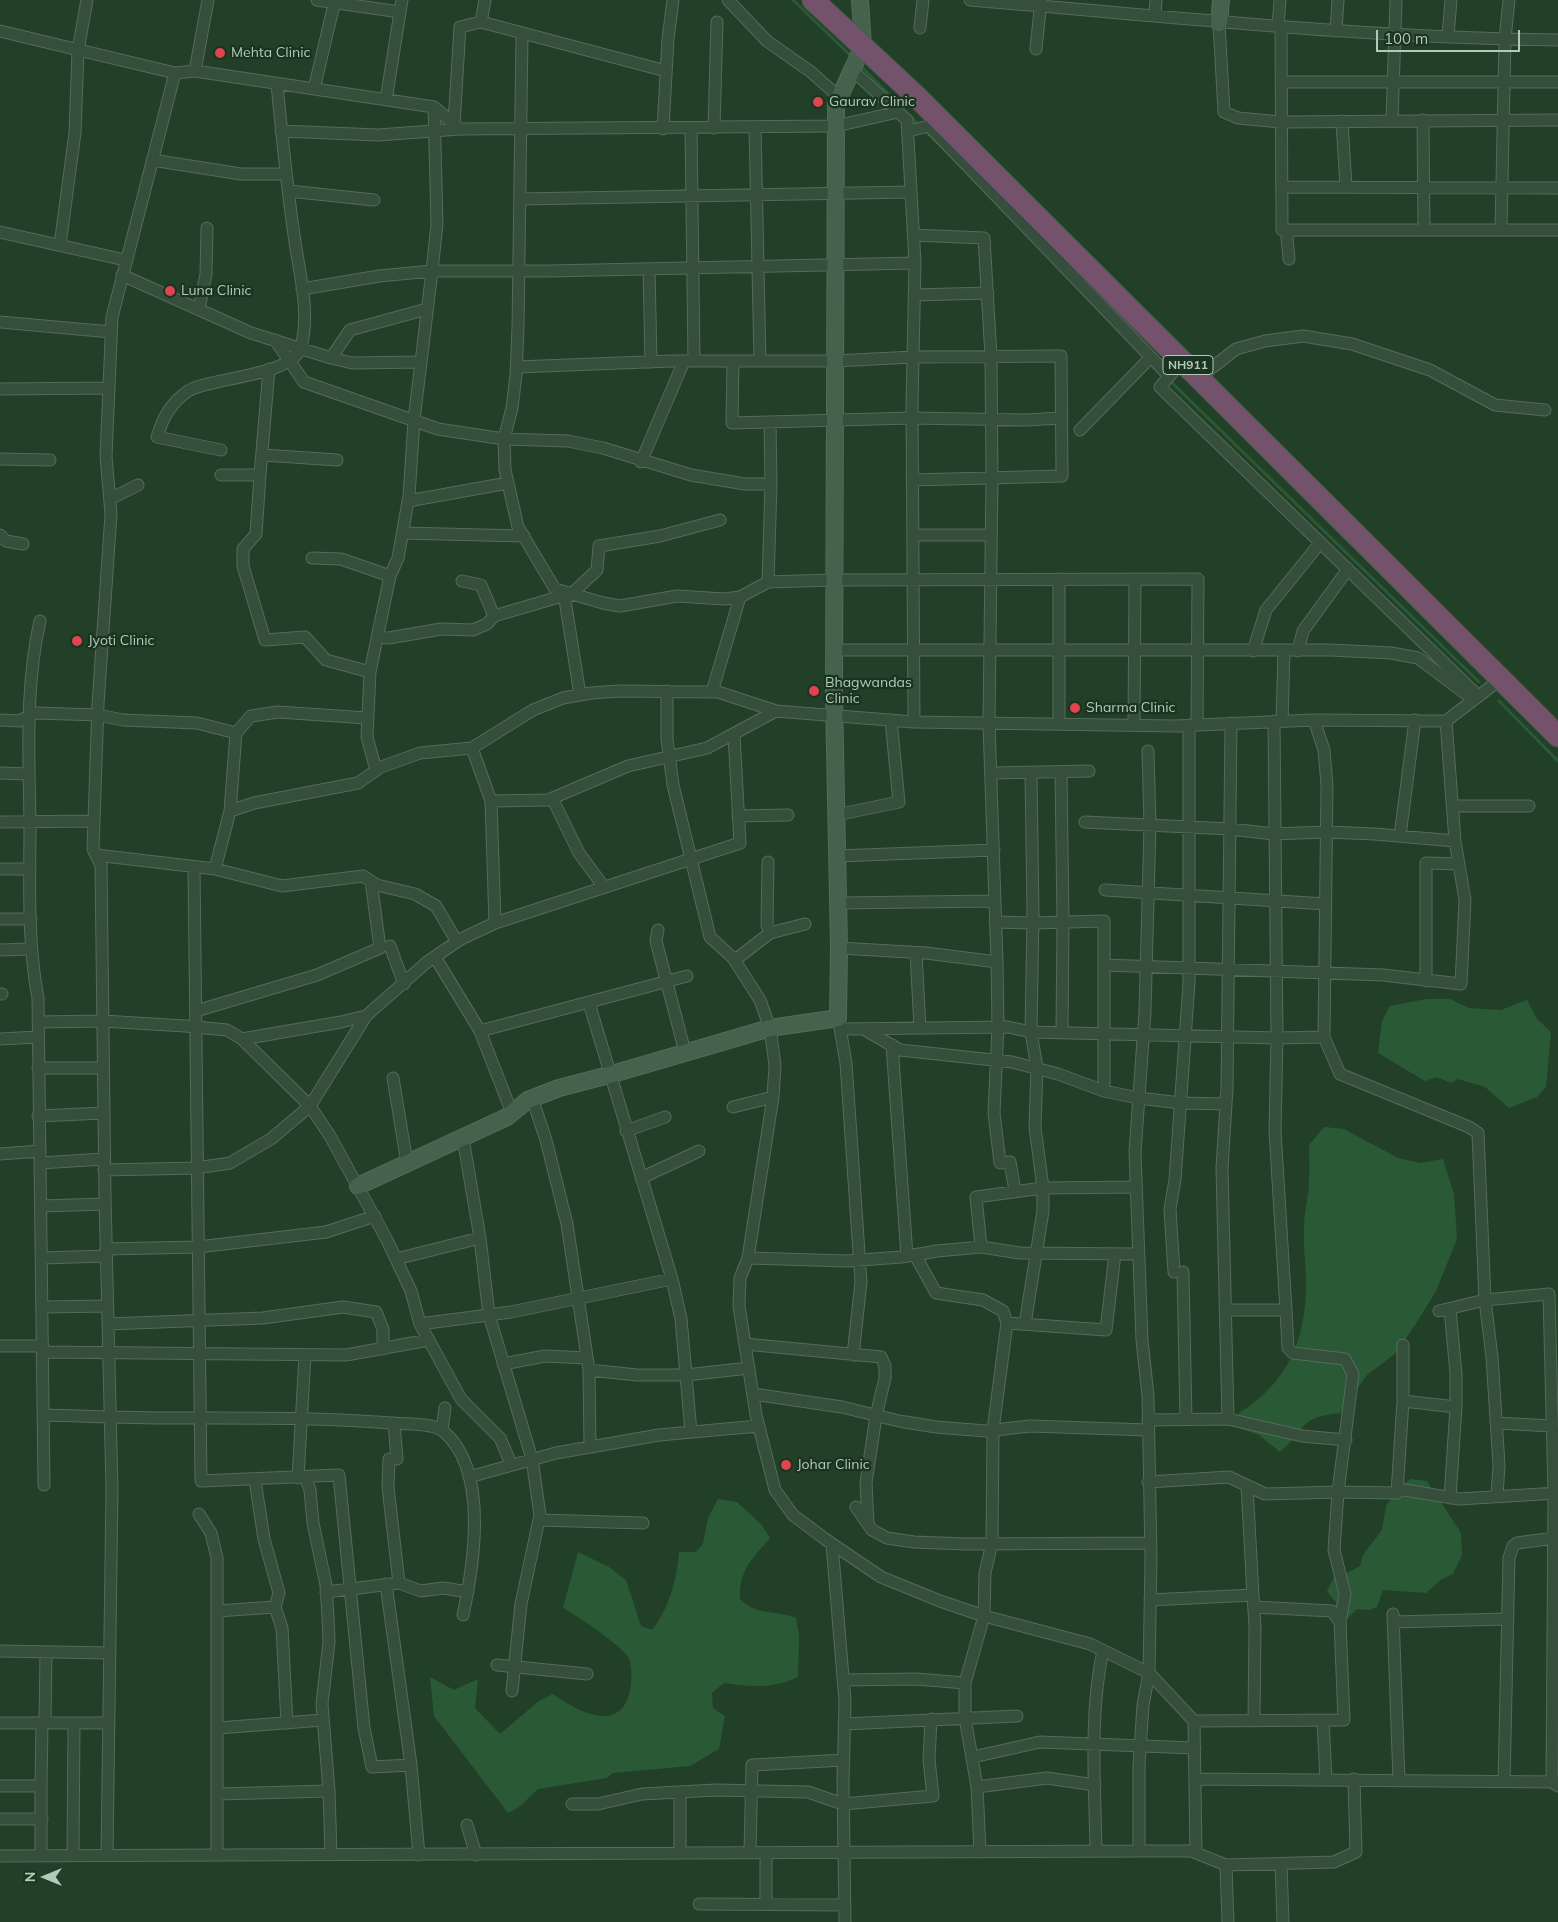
<!DOCTYPE html>
<html>
<head>
<meta charset="utf-8">
<style>
  body { margin:0 }
  #map { position:relative; width:1558px; height:1922px; overflow:hidden; background:#223f28; font-family:Mulish,sans-serif }
  canvas { display:block }
  .north { position:absolute; left:20px; top:1852px; width:50px; height:50px; -webkit-text-stroke:4px #1b3321; paint-order:stroke; rotate:270deg; font-size:14px; font-weight:700; line-height:20px; text-align:center; color:#b2cab8 }
  .north::after { content:''; display:block; margin:auto; width:18px; height:22px; background:#b2cab8; clip-path:polygon(50% 0,100% 100%,50% 72%,0 100%) }
  .scale { position:absolute; left:1376px; top:30px; width:144px; height:22px; box-sizing:border-box; border:2px solid #b2cab8; border-top:0; padding-left:6px; font-size:15px; line-height:18px; white-space:nowrap; color:#b2cab8; -webkit-text-stroke:4px #1b3321; paint-order:stroke }
</style>
</head>
<body>
<div id="map">
<canvas width="1558" height="1922"></canvas>
<div class="north">N</div>
<div class="scale">100 m</div>
</div>
<script>
const c = document.querySelector('canvas').getContext('2d');
c.lineJoin = 'round';
function fill(path, color) {
  c.fillStyle = color;
  c.fill(path, 'evenodd');
}
function stroke(path, color, width, dash) {
  c.strokeStyle = color;
  c.lineWidth = width;
  c.lineCap = dash ? 'butt' : 'round';
  c.setLineDash(dash || []);
  c.stroke(path);
}
function label(font, color, halo, rows, align = 'center') {
  c.font = font + ' Mulish,sans-serif';
  c.lineWidth = 4.5;
  c.setLineDash([]);
  c.textBaseline = 'middle';
  c.strokeStyle = halo;
  c.fillStyle = color;
  for (const [text, x, y, turn = 0] of rows) {
    c.save();
    c.translate(x, y);
    c.rotate((+turn || 0) * Math.PI / 180);
    c.textAlign = isNaN(turn) ? turn : align;
    if (halo) c.strokeText(text, 0, 0);
    c.fillText(text, 0, 0);
    c.restore();
  }
}
fill(new Path2D(`
  M1426 999H1450L1469 1008 1501 1010 1527 1000 1537 1019 1551 1032 1546 1087 1537 1097 1509 1108 1485 1087 1458 1079 1451 1083 1437 1077 1425 1081 1378 1053 1382 1021 1390 1006Z
  M1324 1127 1344 1129 1398 1158 1420 1163 1443 1159 1454 1194 1457 1239 1436 1291 1417 1322 1396 1353 1367 1375 1340 1413C1297 1418 1308 1428 1280 1452L1259 1435 1239 1428V1413C1288 1383 1307 1338 1306 1281 1306 1264 1303 1246 1304 1228 1304 1212 1309 1195 1309 1179 1310 1168 1309 1156 1309 1145Z
  M1411 1479 1427 1481 1461 1533 1462 1555 1453 1574 1442 1579 1426 1593 1383 1590 1377 1607 1369 1610 1357 1609 1348 1618 1327 1591 1335 1576 1349 1572 1360 1566 1363 1555 1382 1530 1386 1506 1400 1486Z
  M718 1499 737 1502 762 1525 770 1538C752 1559 739 1569 740 1599 758 1617 774 1609 796 1618L799 1636 798 1677C773 1689 751 1687 724 1683L712 1693 713 1708 725 1716 719 1749 690 1766 613 1773 607 1778 538 1789 519 1807 508 1813 434 1716 430 1677 454 1690 478 1679 475 1708 500 1734 539 1701 553 1694C582 1715 626 1735 631 1683 632 1673 632 1662 626 1654 616 1643 577 1615 563 1608L578 1552 609 1567 626 1580 641 1626 652 1630C669 1609 677 1579 679 1552H696L703 1544 708 1518Z`), '#2a5a35');
stroke(new Path2D(`
  M793 0 849 54
  M861 66 904 110
  M908 114 920 126
  M924 130 945 150
  M1169 380 1479 682
  M1499 701 1558 761`), '#2a5a35', 3);
const street = new Path2D(`
  M317 0 400 12
  M728 0 767 41 811 72 839 97
  M970 0C1166 16 1361 38 1558 40
  M1155 16 1156 0
  M481 22 485 0
  M1219 23 1224 112 1238 118 1281 122 1558 120
  M1278 27 1280 0
  M1281 27 1282 230H1558
  M920 28 923 0
  M0 31 175 73 195 71 434 107 460 129 836 126 898 112
  M1336 31 1338 0
  M522 34 518 328 516 375 512 408 504 439 505 470 518 527 555 589 603 603 620 606 677 596 724 599 740 597 768 582 834 580 1198 579 1197 725
  M1448 36 1451 0
  M1036 49 1041 0
  M852 70 907 120 915 263 912 406 914 722
  M195 71 208 0
  M1281 82H1558
  M314 89 335 0
  M386 100 402 0
  M1392 120 1396 0
  M1423 120 1424 230
  M1342 121 1346 187
  M454 124 460 27 481 22 666 71
  M755 127 760 361
  M691 128 694 361
  M714 128 717 22
  M663 129 668 39 673 0
  M281 131 378 135 460 129
  M908 131 929 126 1169 376
  M152 160 241 174H286
  M1282 187 1558 188
  M289 191 374 200
  M520 199 911 192
  M1501 230 1505 39 1509 0
  M0 232 125 260
  M60 245 75 133 78 50 87 0
  M1289 259 1287 238 1290 230
  M649 269 651 362
  M122 275 251 333 331 358 352 363 421 362
  M302 289 379 276 432 271H549L915 263
  M914 295 988 293
  M199 309 206 274 207 228
  M0 322 111 332
  M275 340 304 382 438 429 504 439 568 441 603 448 691 475 745 484H771
  M331 358 350 330 427 309
  M1183 360 1160 387 1473 691
  M733 361 732 423 912 418 1026 420 1061 418
  M517 367 671 361H835L913 357 1061 356 1062 476 912 480
  M1200 377 1236 349 1265 341 1303 336 1352 344 1430 370 1495 405 1545 410
  M0 389 108 388
  M1080 430 1151 357
  M221 450 157 437C163 417 171 403 188 391 210 377 292 377 301 347 310 314 300 275 295 242 287 189 282 136 277 84
  M263 455 337 460
  M0 459 50 460
  M641 462 684 361
  M221 475H260L269 369
  M260 475 256 534 243 549V566L265 640 305 637 326 660 370 672
  M110 499 138 485
  M408 501 508 483
  M403 533 524 536
  M0 535 6 541 23 544
  M913 535H991
  M312 558 341 559 390 576 398 558 409 496 414 420 432 271 437 224 434 107
  M1059 579V724
  M462 581 481 585 494 616 569 594
  M768 582 771 484 770 422
  M40 621C25 686 29 756 30 822 30 881 27 940 38 998L44 1485
  M377 637 389 638 441 629 473 630 487 624 494 616
  M834 650H1331L1391 653 1418 658 1473 699
  M1253 651 1266 610 1320 543
  M1298 651 1303 631 1348 569
  M667 691V739L673 785 710 937 733 958 760 1000 770 1028 775 1065 773 1097 748 1258 740 1278 739 1306 756 1415 775 1490 793 1515 825 1539 881 1577 940 1601 984 1616 1090 1644 1149 1673 1194 1721 1196 1853
  M712 692 740 597
  M580 695 565 600 597 570 599 546 660 536 720 520
  M0 720 19 721 36 713 98 715 123 720 197 723 236 733
  M1282 721 1284 651
  M1134 725 1135 579
  M472 748 491 801 495 923
  M376 770 367 737 370 672 390 576
  M1031 772 1033 915 1031 1032 1277 1038 1324 1037 1327 785 1324 750 1314 720
  M1061 772 1063 922 1062 1032
  M0 773 29 774
  M992 773 1089 771
  M552 798 579 853 604 887
  M491 801 548 800 628 766 707 748 776 711
  M1453 806H1529
  M230 811 236 733 251 716 278 712 367 718
  M836 815 899 802 891 720
  M738 816 788 815
  M0 822 94 821
  M1085 822 1230 829 1274 834 1326 832 1375 834 1455 841
  M1400 836 1415 720
  M96 855 215 869 282 886 363 876 377 885 415 894 436 906 457 942
  M837 856 994 850
  M194 867 201 1481 339 1475 364 1728 372 1767 411 1765 419 1855
  M0 869H30
  M215 869 230 811 254 803 358 783 381 767 420 753 472 748 533 710 563 698 591 693 619 691 718 692 776 711 914 722 1175 726 1314 720 1446 721 1501 679
  M1105 890 1326 904
  M838 903 994 901
  M0 919H31
  M995 922 1033 923 1104 921V1091
  M658 930 656 941 685 1052
  M770 933 805 924
  M390 946 404 984
  M839 948 926 953 997 962 989 723 992 478 991 356 984 238 913 235
  M0 950 31 949
  M916 953 920 1028
  M435 957 480 1031 512 1113
  M735 960 770 933 767 925 768 862
  M997 962 998 1027 994 1113 1000 1163 1010 1162 1015 1191
  M1104 965 1383 975 1461 984 1465 900 1455 841 1446 721
  M1426 981V863L1459 864
  M0 994H2
  M589 1003 672 1279 681 1319 691 1432
  M196 1011 317 975 380 948 371 881
  M38 1022 103 1021 185 1026 227 1030 242 1039 341 1022 366 1016 427 962 461 939 495 923 740 843 734 735
  M839 1022 846 1063 861 1282 853 1355
  M842 1029 1008 1027 1031 1032 1037 1068 1035 1127 1043 1188V1211L1025 1324
  M865 1030 900 1050 1012 1062 1058 1074 1104 1091 1138 1098 1181 1103 1226 1104
  M480 1031 687 976
  M1324 1037 1340 1074 1469 1127 1478 1133 1485 1300 1492 1357 1499 1465 1497 1496
  M0 1039 38 1037
  M242 1039 310 1106 330 1136 387 1240 411 1291 420 1324 461 1399 500 1438 511 1464
  M892 1045 907 1256
  M38 1068H103
  M393 1078 407 1163
  M532 1098 546 1140 567 1224 589 1370 590 1447
  M733 1107 773 1097
  M38 1116 104 1113
  M626 1131 665 1117
  M0 1154 40 1151
  M40 1163 104 1159
  M104 1170 196 1168 230 1163 271 1139 310 1106 366 1016
  M641 1178 699 1151
  M42 1206 105 1204
  M480 1238 489 1315 532 1459 540 1515 521 1604 512 1691
  M981 1247 976 1197 1043 1188 1135 1187
  M106 1249 198 1247 326 1232 375 1216
  M915 1255 936 1293 983 1300 1003 1311 1007 1323
  M42 1258 106 1256
  M748 1258 846 1261 902 1257 937 1251 981 1247 1020 1253 1138 1254
  M396 1259 480 1238 463 1138
  M1174 1272 1170 1209 1175 1180 1189 983V725
  M1183 1272 1186 1419
  M43 1307 107 1306
  M1225 1310H1286L1275 1131 1277 1038 1274 721
  M1286 1310 1288 1348 1293 1353 1345 1359 1353 1374 1338 1492 1397 1493 1403 1401V1345
  M1439 1311 1485 1300 1549 1294 1554 1493 1552 1782 1558 1786
  M108 1324 263 1318 343 1307 376 1312 383 1329V1349
  M420 1324 511 1312 672 1279
  M745 1344 881 1357 885 1366V1378L876 1416 866 1483 868 1524
  M0 1346H43
  M44 1352 346 1355 429 1340
  M503 1364 545 1356 587 1358
  M589 1370 637 1375H686L749 1368
  M753 1394 842 1407 899 1421 936 1427 986 1431 1030 1426 1148 1430
  M1403 1401 1456 1407
  M44 1415C86 1416 129 1418 172 1418 245 1418 318 1417 391 1423 404 1424 434 1423 443 1431 489 1469 474 1564 463 1615
  M1228 1419 1302 1436 1346 1440
  M1148 1420 1228 1419 1222 1168 1227 1088 1231 723
  M394 1423 397 1459
  M1496 1423 1552 1426
  M442 1430 445 1408
  M305 1477 310 1490 313 1523 326 1585 328 1617 329 1642 322 1704 329 1791 331 1855
  M469 1477 556 1453 659 1435 759 1426
  M298 1478 305 1355
  M255 1480 264 1539 279 1593 275 1607
  M1148 1482 1229 1477 1265 1494 1338 1492 1334 1550 1345 1594 1340 1622 1344 1720 1194 1721
  M1398 1489 1459 1499 1558 1493
  M1450 1498 1456 1407V1374L1450 1309
  M856 1507 872 1530 887 1538 914 1542 966 1544 1150 1543
  M199 1514 211 1533 217 1558V1854
  M539 1520 643 1523
  M832 1544 845 1701 843 1782 845 1922
  M399 1583 421 1591 443 1588 468 1592
  M386 1584 411 1765
  M326 1592 399 1583 388 1487 389 1459
  M1253 1595 1255 1626 1254 1721
  M1150 1600 1253 1595 1247 1486
  M1254 1607 1332 1611 1340 1622
  M217 1611 275 1607 282 1628 287 1723
  M1393 1614 1399 1780
  M1393 1622 1506 1619
  M0 1651 110 1653
  M497 1665 587 1674
  M843 1680 916 1679 965 1683V1718L977 1787
  M965 1683 984 1616 985 1573 992 1543 993 1430 1007 1323 1106 1330 1115 1254
  M1323 1721 1326 1779
  M0 1723H109
  M45 1723 46 1652
  M844 1724 1017 1716
  M218 1728 323 1720
  M973 1757 1040 1742 1195 1748
  M1195 1779 1558 1782
  M1504 1782 1509 1558 1513 1546 1517 1543 1554 1538
  M0 1786H41L42 1723
  M41 1786V1856
  M218 1794 329 1791
  M572 1804H598L642 1794 716 1790 808 1792 843 1804 933 1796 929 1760 931 1719
  M0 1819H42
  M467 1825 476 1855
  M1096 1851C1095 1785 1089 1715 1103 1650
  M1139 1851V1766L1143 1705 1149 1673 1151 1558 1148 1396 1142 1340 1135 1152 1145 1012 1150 825 1148 751
  M980 1852 977 1787 1047 1778 1095 1785
  M680 1853V1792
  M750 1853 752 1765 844 1760
  M766 1853V1904
  M73 1855 74 1723
  M107 1855 112 1489 105 1196 101 865 93 849 98 704 111 514 106 456 112 317 175 73
  M0 1856 1139 1851H1191L1226 1865 1334 1862 1356 1852 1354 1779
  M1281 1864 1283 1922
  M1226 1865 1228 1922
  M699 1904 845 1905`);
const secondary = new Path2D(`
  M1219 23 1221 0
  M358 1186 507 1117 528 1100 559 1088 609 1075 770 1028 838 1018 839 948 834 698 836 105 863 46 860 0`);
const highway = new Path2D(`
  M813 0 916 96 1558 736`);
stroke(street, '#546c5a', 13);
stroke(secondary, '#546c5a', 18);
stroke(highway, '#415947', 23);
stroke(street, '#364e3c', 11);
stroke(secondary, '#44624c', 16);
stroke(highway, '#75526c', 21);
for (const [x, y, r, color] of [
  [220,53,6,"#e0444e"],
  [818,102,6,"#e0444e"],
  [170,291,6,"#e0444e"],
  [77,641,6,"#e0444e"],
  [814,691,6,"#e0444e"],
  [1075,708,6,"#e0444e"],
  [786,1465,6,"#e0444e"]
]) {
  const dot = new Path2D();
  dot.arc(x, y, r, 0, 2 * Math.PI);
  c.fillStyle = color;
  c.fill(dot);
  stroke(dot, '#1b3321', 2);
}
for (const [x, y, w] of [
  [1188,365,50]
]) {
  const box = new Path2D();
  box.roundRect(x - w / 2, y - 9.5, w, 19, 4);
  c.fillStyle = '#1b3321';
  c.fill(box);
  stroke(box, '#b2cab8', 1);
}
label('bold 12px', '#b2cab8', null, [
  ["NH911",1188,365]
]);
label('14px', '#b2cab8', '#1b3321', [
  ["Mehta Clinic",231,53],
  ["Gaurav Clinic",829,102],
  ["Luna Clinic",181,291],
  ["Jyoti Clinic",88,641],
  ["Bhagwandas",825,683],
  ["Clinic",825,699],
  ["Sharma Clinic",1086,708],
  ["Johar Clinic",797,1465]
], 'left');
</script>
</body>
</html>
